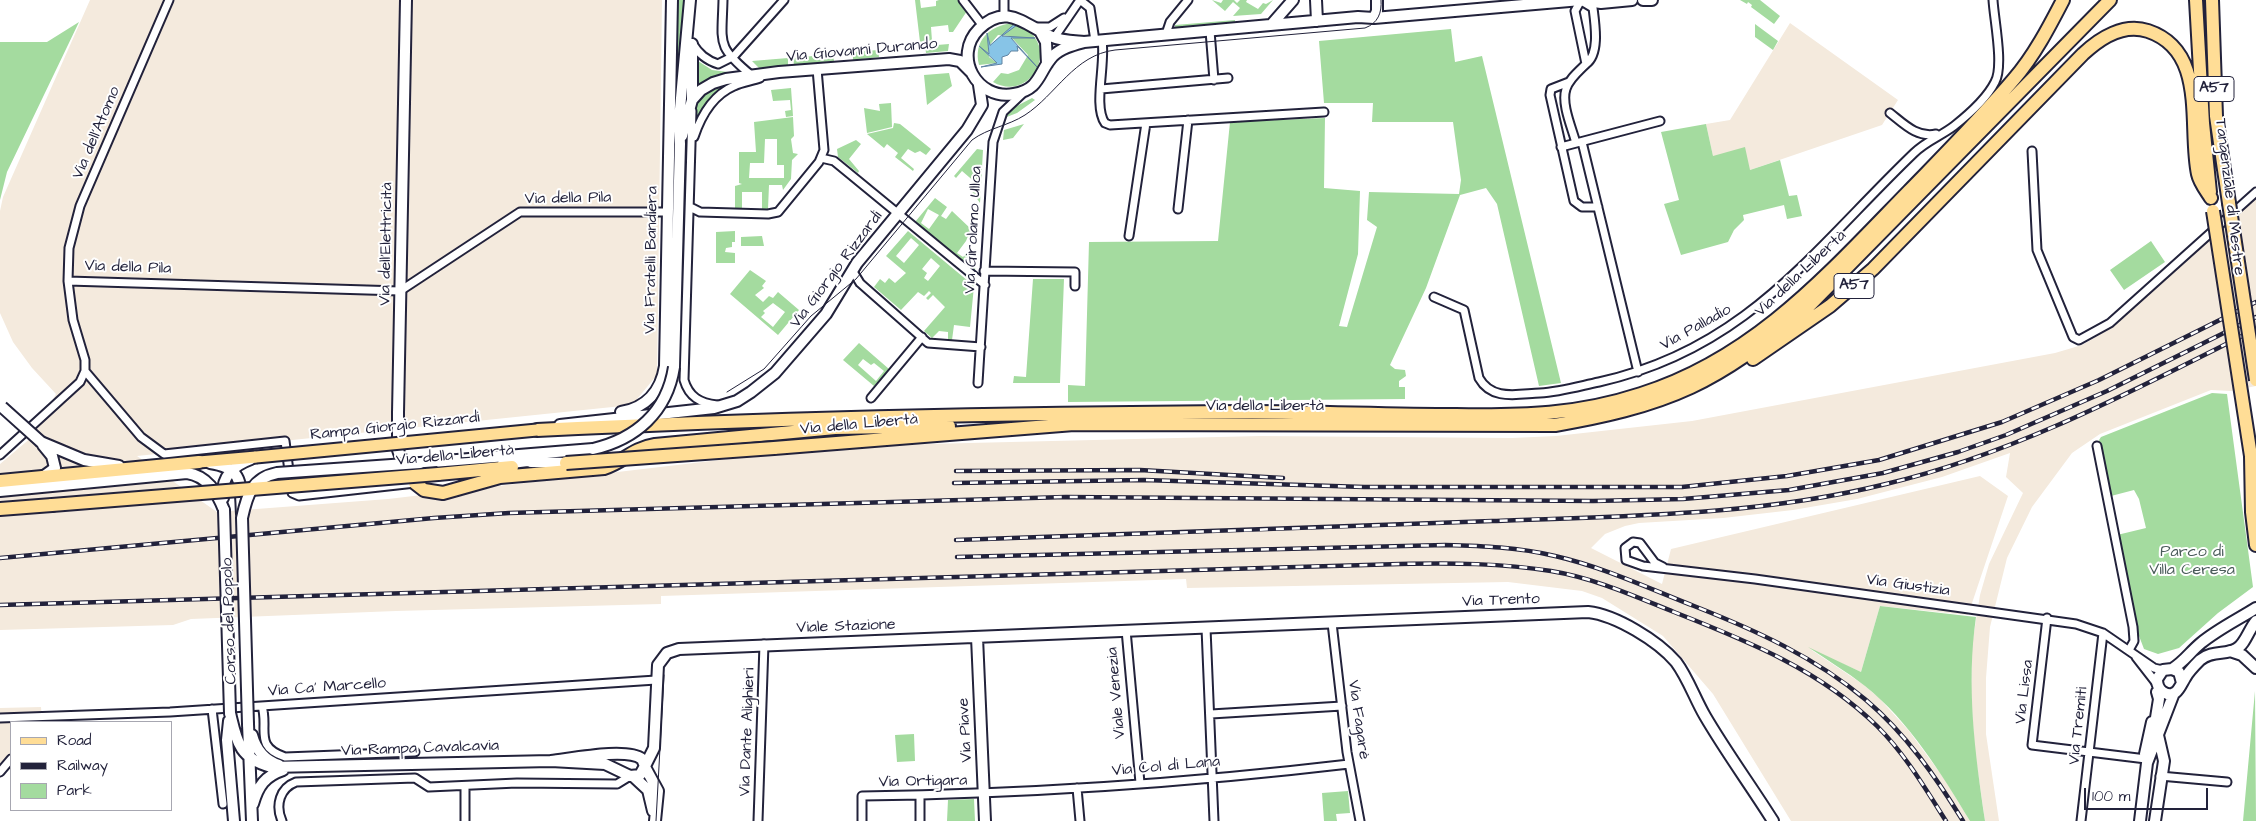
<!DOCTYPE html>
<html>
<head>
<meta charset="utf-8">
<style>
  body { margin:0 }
  #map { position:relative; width:2256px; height:821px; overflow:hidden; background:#fff; font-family:"Architects Daughter",sans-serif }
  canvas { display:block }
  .legend { position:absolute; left:10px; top:721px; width:162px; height:90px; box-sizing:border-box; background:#fff; border:1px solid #a7a7b1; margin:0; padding:6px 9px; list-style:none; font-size:15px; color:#22223b }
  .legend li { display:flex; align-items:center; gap:10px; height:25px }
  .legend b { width:25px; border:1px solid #a7a7b1 }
  .scale { position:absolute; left:2084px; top:788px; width:124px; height:22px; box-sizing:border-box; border:2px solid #22223b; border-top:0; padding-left:6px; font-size:15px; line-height:18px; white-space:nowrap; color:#22223b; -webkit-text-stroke:4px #fff; paint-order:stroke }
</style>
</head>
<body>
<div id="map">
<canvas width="2256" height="821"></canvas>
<ul class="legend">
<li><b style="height:6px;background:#ffdd96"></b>Road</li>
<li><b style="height:6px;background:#22223b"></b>Railway</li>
<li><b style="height:14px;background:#a4db9f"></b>Park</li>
</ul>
<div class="scale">100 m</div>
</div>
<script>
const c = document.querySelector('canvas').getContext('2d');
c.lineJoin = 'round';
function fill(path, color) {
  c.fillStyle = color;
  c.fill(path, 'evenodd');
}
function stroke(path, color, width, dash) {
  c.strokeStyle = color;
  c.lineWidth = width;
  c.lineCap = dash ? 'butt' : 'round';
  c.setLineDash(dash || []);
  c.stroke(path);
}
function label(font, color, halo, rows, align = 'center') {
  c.font = font + ' "Architects Daughter",sans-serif';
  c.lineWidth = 4;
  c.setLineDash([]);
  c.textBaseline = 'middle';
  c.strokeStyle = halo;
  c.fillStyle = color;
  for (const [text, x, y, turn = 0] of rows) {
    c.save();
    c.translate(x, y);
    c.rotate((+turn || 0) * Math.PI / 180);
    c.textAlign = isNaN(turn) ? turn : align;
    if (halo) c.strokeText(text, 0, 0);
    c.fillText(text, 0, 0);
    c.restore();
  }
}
fill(new Path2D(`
  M90 0H662L657 375 632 405 137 456 217 512 388 499 796 451 886 445 1260 436 1512 438 1556 436 1692 421 2055 353 2082 345 2108 330 2256 197V386L2231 391 2211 390 2100 434 2072 453 2032 507 2007 558 1990 627 1986 678V734L1999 821H1985L1975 752 1971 694 1972 645 1980 595 1989 564 2023 493 2006 477 2010 453 1942 477 1857 499 1793 510 1723 518 1639 523 1625 526 1605 534 1591 548 1662 584 1671 549 1980 476 2008 496 1968 615 1880 606 1861 672 1810 649 1864 685 1879 698 1909 731 1943 777 1970 821H1791L1713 694 1663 636 1602 598 1582 591 1508 582 1187 588 1186 579 661 596V604L396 611 191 619 173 625 0 630V464L32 437 56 394 32 368 13 342 0 313V211L3 197Z
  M1790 23 1898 100 1882 125 1750 170 1713 156 1706 124 1730 120Z
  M41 707 42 720 40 722H11V752L0 764V708Z`), '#f4eadd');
fill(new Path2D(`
  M677 0H684L683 43 675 122Z
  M915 0H920L921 8 936 6V1L939 0H958L967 11 953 32H949L948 25 931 27 932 41 920 42Z
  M1212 0 1221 3 1223 0H1234L1237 3 1240 0H1247L1246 2 1258 9 1263 3 1266 4 1273 0 1261 14 1233 16 1240 8 1233 2 1225 11Z
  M1740 0H1760L1780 16 1774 24 1751 7 1752 5 1748 2 1747 4Z
  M1235 20V23L1175 28V25Z
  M79 22 7 172 0 200V42H47Z
  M1012 23C1066 38 1033 105 993 82L1001 73 1008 74 1019 70 1028 55 1010 36 998 35 988 47 989 57 997 63 979 65C973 41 989 26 1012 23Z
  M1755 24 1778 41 1773 50 1755 37Z
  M1451 29 1455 62 1482 56 1561 383 1539 386 1497 204 1486 188 1460 195 1426 288 1390 365 1395 369 1405 370 1406 376 1399 381V387H1405V399L1068 402V385L1085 386 1089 242 1218 241 1230 122 1325 118 1324 188 1360 191 1358 254 1339 326 1347 327 1377 227 1367 220 1369 192 1459 194 1461 180 1453 122H1372L1373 103H1324L1319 41Z
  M949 44 948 51 926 53 925 46Z
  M878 50 879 57 853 60V52Z
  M833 54 834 61 794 65 793 58Z
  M788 58V66L759 68 752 61Z
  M698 61 712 70 736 73 697 88Z
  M949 73 952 86 927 105 924 75Z
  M738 82 719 92 696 117V103C707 88 720 84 738 82Z
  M791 88 793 116 786 117 785 111 791 110 790 100 773 101 771 90Z
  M1032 98 1035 100 1017 113 1004 118 1013 108Z
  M891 103 892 127 867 133 864 108 880 111 879 104Z
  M793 117 794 136 791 139 793 153 798 154 792 160 791 179 783 190 782 185H769L768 209H762V192H742V209H735V186L742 184 739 183V152H756L754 122ZM765 139H777V165H784V178H749L750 163H764Z
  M894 123 900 124 931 149 926 155 920 151 915 153 908 149 901 158 914 169 913 171 895 157 898 153 887 144 884 148 867 134 893 128Z
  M1024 124 1013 138 1003 140 1004 130Z
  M1706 124 1713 156 1745 147 1750 170 1780 160 1789 196 1797 195 1802 216 1787 219 1784 205 1743 215 1744 220 1734 230 1728 242 1681 255 1664 204 1679 200 1661 132Z
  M856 140 861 144 849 159 859 171 858 173 838 157 837 149Z
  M977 149 983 150 980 203 971 190 976 183 962 171 956 178 954 176Z
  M935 198 947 207 941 216 946 219 952 211 971 229 966 241 957 253 963 257 967 253 971 256 976 249 975 272 915 222ZM928 209 939 215 929 229 921 223Z
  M735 231V242H732V247L726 248 725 252 735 253V263H716V232Z
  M908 231 974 286 970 327 954 325 952 340 948 339V332L939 331 932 338 924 331 945 307 933 295 928 300 926 298 931 293 929 291 924 296 918 292 901 310 874 287 880 279 885 283 889 278 895 283 906 273 886 256ZM911 238 919 245 904 263 896 256ZM931 258 940 266 928 281 924 278 927 273 922 269Z
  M762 236 764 246H741V237Z
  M2151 241 2165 262 2124 290 2110 270Z
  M750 270 766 281 762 286 764 288 755 295 763 302 769 296 773 298 778 292 799 310 778 335 730 294ZM773 303 785 312 773 327 761 317 765 313 763 311Z
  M1033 279H1064L1060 383H1013L1014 376 1026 377Z
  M859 343 889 369 874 386 843 360ZM863 359 871 365 874 363 884 371 876 381 858 365Z
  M2212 393 2227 394 2253 587 2218 613 2179 648 2158 654 2144 649 2136 628 2117 535 2146 528 2139 499 2134 490 2111 496 2099 440 2101 437Z
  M1880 606 1976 617C1966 686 1975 753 1985 821H1970C1941 773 1909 721 1865 686 1847 672 1827 660 1808 647L1861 672Z
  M2255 691 2256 821H2243Z
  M914 734 915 761 897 762 895 735Z
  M1348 791 1350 813 1336 814 1337 821H1324L1322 793Z
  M974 799 975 821H947L948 800Z`), '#a4db9f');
const water = new Path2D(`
  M1015 24 1017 25 1002 36 1035 38H1011L1037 67 1017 46 1018 51H1011L1008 55 1002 57V64L981 67 997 63 979 46 989 54 987 33 990 45Z`);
fill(water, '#87c4e7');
stroke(water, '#5f83a2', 1);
const street = new Path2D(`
  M169 0 80 206 69 248 68 281 73 320 85 360V371L141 437 164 454 285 441 292 493 299 496 415 483
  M723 0C722 44 716 46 751 75
  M963 0 983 26
  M1581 0 1575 11 1586 64C1600 54 1595 24 1593 8L1583 2
  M1004 17V0
  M1038 27H1050L1064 18
  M1210 31 1214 80
  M1166 34 1170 22 1188 0
  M1054 38 1080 0 1090 8 1095 41
  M1102 40C1106 63 1093 106 1105 123L1110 125 1324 112
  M692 43C699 54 706 60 718 64L734 56 784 0
  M1569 82 1551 89 1550 95 1574 201 1582 207H1598
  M1101 89 1228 78
  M692 111 684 380C689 397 700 403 717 405
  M1890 113C1904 124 1917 138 1936 134
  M694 137C701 116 713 95 734 86 742 82 752 81 760 78
  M1582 142 1638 372
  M1576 143C1572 128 1561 104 1566 89 1569 79 1579 71 1586 64
  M1561 147 1660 121
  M2032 151 2037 250 2073 337 2079 340 2110 323 2256 192
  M821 158 834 161 985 285
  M690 207 700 212 768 214 778 212 819 162 824 150 817 69
  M1178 209 1188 120
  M1129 236 1146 123
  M852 270 860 283 928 343 981 347
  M984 271 1075 272V286
  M68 281 400 291 520 212H667
  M1434 297 1464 310 1479 378C1492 401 1517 394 1540 393 1560 392 1580 386 1599 382 1747 349 1812 251 1914 153 1926 141 1941 136 1954 126 1968 115 1987 98 1995 82 2004 66 1994 19 1993 0
  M978 383 993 142 1003 112 1022 94
  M871 398 922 337
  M2097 446 2133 627 2134 641 2129 650
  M0 455 80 382 85 371
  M1663 567 1655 563 1640 543 1633 542 1625 548 1626 560 1643 566 1755 579 2076 624 2103 633 2154 668 2163 670
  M2047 618 2032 745 2146 759
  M1332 623 1347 752 1360 821
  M1206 628 1214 821
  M1126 630 1140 783
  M2136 657 2157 684
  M262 706C269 729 253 746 285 757L415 752
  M212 709 223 804
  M1211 714 1342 706
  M0 718 170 712 656 680
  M0 772 11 759
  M2160 776 2227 782
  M1077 788 1080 821
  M282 821C275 805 280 788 296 782L415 778 429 787 517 783 617 784 630 776
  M465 821V786
  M758 821 764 644
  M862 821V796C1025 794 1188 783 1349 764
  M920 821V796
  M2081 821 2103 633`);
const secondary = new Path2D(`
  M1316 0 1317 21
  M1643 0H1652
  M1374 18 1377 11V0
  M1271 25 1293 0
  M1040 31 1046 42 1047 64
  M1084 42C1073 45 1061 48 1053 56 1038 72 1041 89 1014 94 977 101 952 56 979 29 1006 2 1025 25 1050 36 1061 41 1073 41 1084 42L1358 17 1374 18 1581 0 1601 3 1632 0
  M692 100 701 90 713 83 726 79 779 72 949 59 960 61 971 72
  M682 136 692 100V44
  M674 367 680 144 679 120 690 0
  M621 412C646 408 661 391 665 366L672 0
  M560 425 714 408 737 401 751 392 775 373 826 314 857 263 967 130 982 105 979 85
  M41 442 84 460 119 466
  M43 445 52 456 55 468 44 476
  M531 462 566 463
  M210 463C245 468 240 486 242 514
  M420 463 593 449
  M503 464 536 460
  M405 470 398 450V413L406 0
  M0 491 187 473C207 476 217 492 224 510
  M223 498C221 477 232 466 251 459
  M977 637 985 821
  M2230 651 2242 655 2256 668
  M2172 669C2184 662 2190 652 2201 643 2218 629 2237 620 2256 608
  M2182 683 2179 672 2172 669 2163 670 2157 679C2157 684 2158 689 2163 692 2176 700 2180 686 2185 678 2188 672 2195 665 2200 660 2212 650 2226 655 2236 649 2245 645 2249 629 2256 621
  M230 713C237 742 239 758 271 767L551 761 605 764 630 776 640 775 645 766 642 759C627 747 570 759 551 761
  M229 721 227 740 234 821
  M248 724 252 821
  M2154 730 2159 699 2157 692
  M252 735C256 750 264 760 279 765
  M2145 754 2152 722
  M645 766 654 748 658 665 667 653 679 649 1588 612C1616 615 1658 641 1676 662 1688 678 1695 699 1705 716 1726 752 1751 786 1773 821
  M645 767 658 791 655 821
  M634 777 648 790 653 811
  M253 804C258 786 265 776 283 770
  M2140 821 2147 763 2174 693
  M2155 821 2164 761 2158 735`);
const primary = new Path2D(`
  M199 462 256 457`);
const highway = new Path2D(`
  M2196 0 2203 123 2210 192
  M2212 0 2216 116 2229 203
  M1753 359 1830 306 1873 269 2083 54C2100 38 2124 23 2148 31 2208 51 2188 127 2198 174 2200 183 2206 190 2211 198
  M537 430C775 418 1013 413 1252 412 1320 412 1388 415 1456 415 1523 416 1577 415 1641 394 1755 358 1828 274 1909 191 1944 155 1981 118 2014 79 2034 56 2049 27 2063 0
  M774 448 1074 424 1555 425C1601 417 1648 407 1691 387 1732 368 1767 340 1802 313L2110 0
  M2251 456 2252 512 2256 545
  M438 474 512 467
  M0 481 199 462
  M415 483 424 490 443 493 500 477 604 468C624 462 631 449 655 445L835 428 949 426
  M0 509 52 505`);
stroke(street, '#22223b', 11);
stroke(secondary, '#22223b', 14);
stroke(primary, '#22223b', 15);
stroke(highway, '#22223b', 16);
stroke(street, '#fff', 7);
stroke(secondary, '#fff', 10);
stroke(primary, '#ffdd96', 11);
stroke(highway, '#ffdd96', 12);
stroke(new Path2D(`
  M727 392 764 369 811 316 856 279 972 140C988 128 1008 126 1025 115 1056 95 1074 55 1115 50L1365 28C1378 23 1382 13 1381 0
  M656 821 664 675`), '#22223b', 1);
const rail = new Path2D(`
  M956 471 1140 470 1283 478
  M954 483 1144 480 1364 487H1682L1787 476 1879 460 2002 422 2099 380 2256 302
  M956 540C1135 534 1314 528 1492 521 1624 516 1757 516 1886 484 2017 453 2136 389 2256 329
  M957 557 1445 545C1482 546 1518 547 1555 556 1603 567 1648 588 1694 606 1755 630 1815 657 1866 700 1906 734 1936 777 1963 821
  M0 558 434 518 509 513 1066 497 1593 501 1683 499 1789 490 1883 473 1958 452 2006 435 2107 391 2256 317
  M0 605 1400 564C1451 563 1501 563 1551 571 1594 578 1634 596 1674 612 1747 641 1819 669 1877 726 1905 754 1925 788 1946 821`);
stroke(rail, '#22223b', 4.5);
stroke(rail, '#fff', 2.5, [8]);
const secondaryBridge = new Path2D(`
  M2 407 41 442
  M593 449C636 439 667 412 674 367
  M224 510 230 713
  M248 724 242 518C247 495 252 478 277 473L420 463`);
const primaryBridge = new Path2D(`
  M256 457 537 430`);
const highwayBridge = new Path2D(`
  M2229 203 2256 380
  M2213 211 2251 456
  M566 463 774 448
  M52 505 438 474`);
stroke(secondaryBridge, '#22223b', 14, []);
stroke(primaryBridge, '#22223b', 15, []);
stroke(highwayBridge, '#22223b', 16, []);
stroke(secondaryBridge, '#fff', 10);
stroke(primaryBridge, '#ffdd96', 11);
stroke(highwayBridge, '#ffdd96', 12);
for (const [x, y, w] of [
  [2214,89,40],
  [1854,286,40]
]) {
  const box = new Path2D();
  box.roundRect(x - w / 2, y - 12.5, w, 25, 4);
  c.fillStyle = '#fff';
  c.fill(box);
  stroke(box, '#22223b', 1);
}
label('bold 15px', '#22223b', null, [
  ["A57",2214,89],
  ["A57",1854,286]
]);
label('16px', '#22223b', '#fff', [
  ["Via Giovanni Durando",862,51,-5],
  ["Via dell'Atomo",97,133,-67],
  ["Tangenziale di Mestre",2229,197,83],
  ["Via della Pila",568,199,-1],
  ["Via Girolamo Ulloa",974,230,-87],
  ["Via dell'Elettricità",387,244,-89],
  ["Via Fratelli Bandiera",652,260,-89],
  ["Via della Pila",128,268,2],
  ["Via Giorgio Rizzardi",837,270,-53],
  ["Via della Libertà",1801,274,-43],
  ["Via Palladio",1696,328,-29],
  ["Via della Libertà",1265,407],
  ["Via della Libertà",859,425,-5],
  ["Rampa Giorgio Rizzardi",395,427,-6],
  ["Via della Libertà",455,456,-5],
  ["Via Giustizia",1908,586,8],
  ["Via Trento",1501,601,-2],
  ["Corso del Popolo",230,621,-92],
  ["Viale Stazione",846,627,-2],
  ["Via Ca' Marcello",327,688,-4],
  ["Via Lissa",2025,692,-83],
  ["Viale Venezia",1117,693,-95],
  ["Via Fagarè",1358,720,82],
  ["Via Tremiti",2079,726,-84],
  ["Via Piave",966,730,-93],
  ["Via Dante Alighieri",748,732,-88],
  ["Via Rampa Cavalcavia",420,749,-2],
  ["Via Col di Lana",1166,767,-5],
  ["Via Ortigara",923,782,-1]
]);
label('16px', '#495a59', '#fff', [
  ["Parco di",2192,553],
  ["Villa Ceresa",2192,571]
]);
</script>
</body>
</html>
